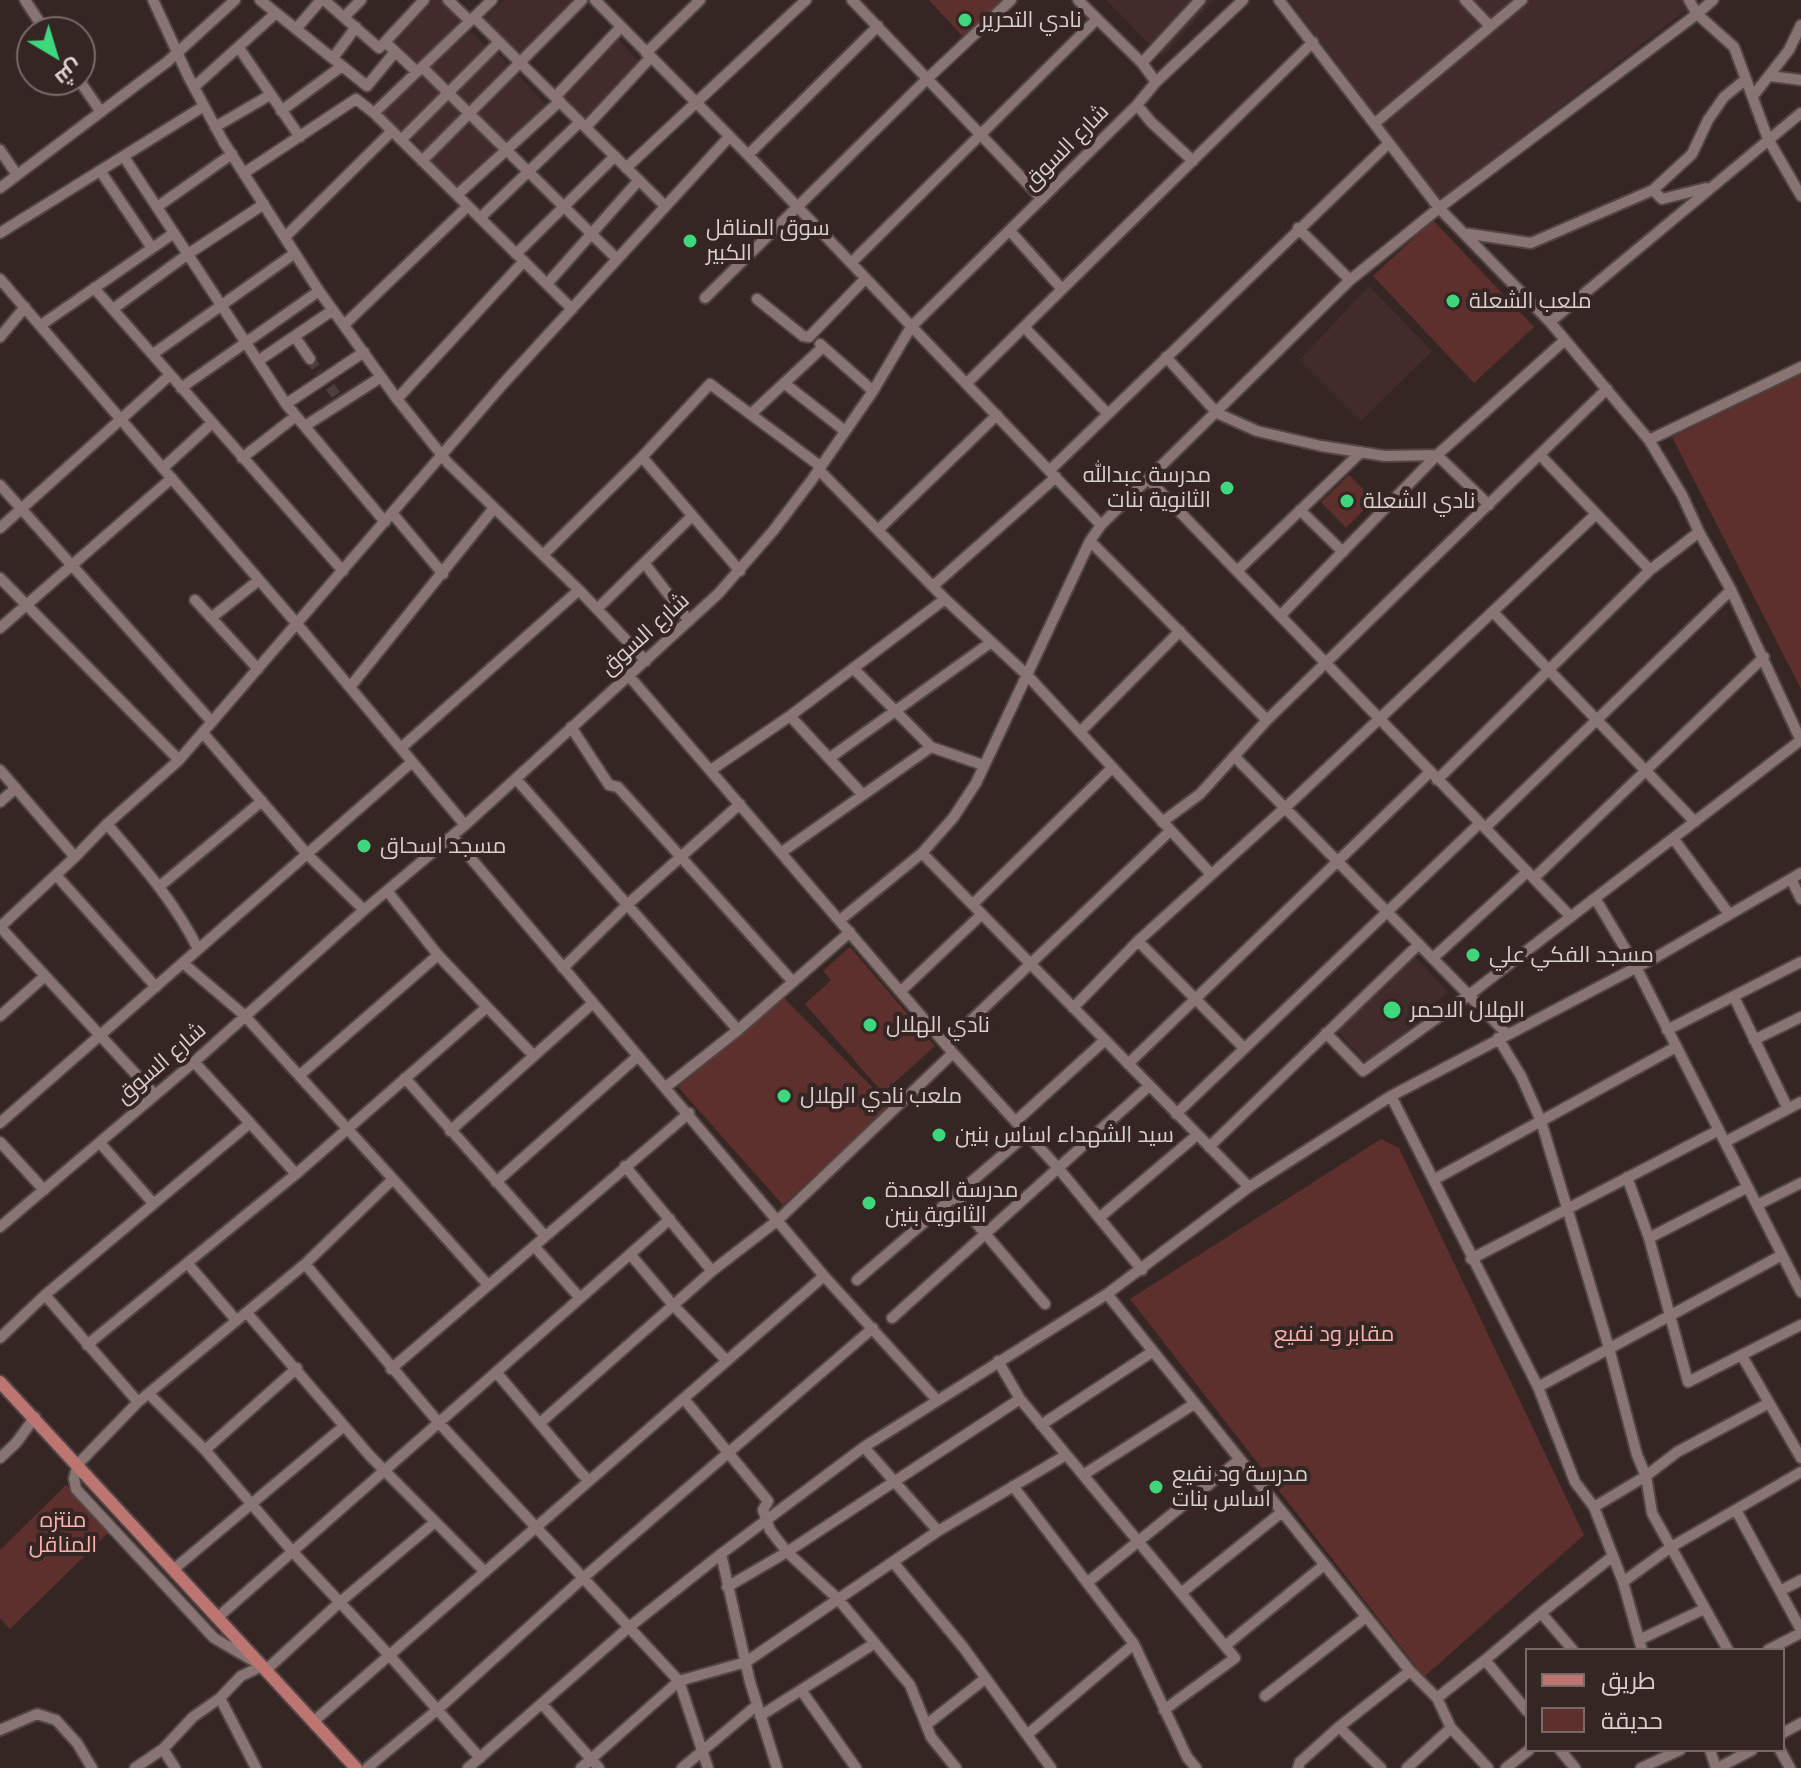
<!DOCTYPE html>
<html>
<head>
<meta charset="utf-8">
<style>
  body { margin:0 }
  #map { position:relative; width:1801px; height:1768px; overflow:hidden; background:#352624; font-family:"Public Sans",Cairo,sans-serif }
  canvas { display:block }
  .legend { position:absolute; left:1525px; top:1648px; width:260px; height:104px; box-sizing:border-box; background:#352624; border:2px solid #776a68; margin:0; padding:10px 14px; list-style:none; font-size:24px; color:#d9cfce }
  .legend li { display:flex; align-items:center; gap:16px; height:40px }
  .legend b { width:40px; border:2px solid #776a68 }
  .north { position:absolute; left:16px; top:16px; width:80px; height:80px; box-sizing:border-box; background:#352624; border:2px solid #776a68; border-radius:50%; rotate:142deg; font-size:22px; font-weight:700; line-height:32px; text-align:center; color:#d9cfce }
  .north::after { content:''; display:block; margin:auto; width:28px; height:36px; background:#3ed77d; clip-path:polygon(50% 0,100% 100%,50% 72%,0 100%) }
</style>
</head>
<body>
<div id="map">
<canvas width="1801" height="1768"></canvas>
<ul class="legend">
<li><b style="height:10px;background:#bd7571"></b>طريق</li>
<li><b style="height:22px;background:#5d302d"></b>حديقة</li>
</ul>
<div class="north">ش</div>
</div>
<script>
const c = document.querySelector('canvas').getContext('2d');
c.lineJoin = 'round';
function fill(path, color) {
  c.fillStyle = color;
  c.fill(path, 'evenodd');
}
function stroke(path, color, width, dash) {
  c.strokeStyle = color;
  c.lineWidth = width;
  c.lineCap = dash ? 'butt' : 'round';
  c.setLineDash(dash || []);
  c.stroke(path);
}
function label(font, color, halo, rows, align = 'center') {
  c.font = font + ' "Public Sans",Cairo,sans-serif';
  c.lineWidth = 8;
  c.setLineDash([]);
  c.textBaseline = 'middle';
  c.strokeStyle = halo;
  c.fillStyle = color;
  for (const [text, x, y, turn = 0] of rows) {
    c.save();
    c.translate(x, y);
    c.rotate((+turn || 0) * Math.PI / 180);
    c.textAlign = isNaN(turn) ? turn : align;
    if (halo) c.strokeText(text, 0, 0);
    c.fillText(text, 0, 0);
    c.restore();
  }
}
fill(new Path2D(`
  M429 0H439L466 22 415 71 388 42Z
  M504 0H579L524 58 484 19Z
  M1106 0H1213L1162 57Z
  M1289 0H1699L1440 200Z
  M471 31 489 50 448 88 429 68Z
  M616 37 642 65 586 122 561 95Z
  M495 50 512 70 470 110 453 92Z
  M424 72 446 94 402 134 380 113Z
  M517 74 548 107 506 145 475 113Z
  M448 96 468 116 425 153 409 134Z
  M468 120 502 150 457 191 425 164Z
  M1369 286 1432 351 1361 421 1300 360Z
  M1414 956 1448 992 1369 1065 1335 1029Z`), '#422c2b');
fill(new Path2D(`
  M929 0H1004L964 38Z
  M1433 220 1534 327 1474 383 1373 276Z
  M1801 374V689L1672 437Z
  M1349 475 1374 500 1346 528 1321 502Z
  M850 947 935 1046 883 1093 805 1004 831 980 823 971Z
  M784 998 890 1105 783 1205 678 1087Z
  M1381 1139 1399 1148 1584 1535 1424 1677 1130 1299Z
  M66 1485 110 1531 10 1629 0 1618V1550Z`), '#5d302d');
stroke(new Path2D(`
  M310 359 319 372
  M330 387 336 395`), '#4e3f3e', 10, [10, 5]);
const minor = new Path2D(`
  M25 0 46 32
  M153 0 189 78 223 141 319 291 397 399 448 463 579 590 646 661
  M260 0 367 86 395 52
  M324 0 379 48 385 42 417 72
  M448 0 470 21
  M595 0 748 155 1101 525
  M852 0 1042 199
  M1078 0 1142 63 1156 82
  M1279 0 1439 208 1550 322 1649 440 1682 495 1699 532 1731 590 1801 741
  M1465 0 1490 26
  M1713 0 1697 14 1734 47 1768 139 1801 196
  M344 17 361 0
  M474 17 665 206
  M296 29 321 0
  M385 42 424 0
  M239 48 300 137
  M646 53 700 0
  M333 58 356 27
  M1142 63 1200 0
  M422 67 617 259
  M1770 76 1801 80
  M79 80 101 112
  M194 87 276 13
  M1753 96 1789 50 1801 25
  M555 97 621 27
  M1137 105 1151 122 1193 161
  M281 111 342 66
  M374 113 492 0
  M1375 123 1522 0
  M215 127 270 95
  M586 127 651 57
  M401 140 499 42
  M0 150 17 175
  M748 155 878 26
  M124 157 286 404 385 522
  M422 161 582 0
  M626 168 806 0
  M101 172 152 248
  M244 173 356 99 374 113 572 309
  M0 188 167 62 235 0
  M1653 190 1662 199 1706 188
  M457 195 560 101
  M157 207 232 154
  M480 218 580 122
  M1298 228 1350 280
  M1010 231 1062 289
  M0 233 204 106
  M1463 233 1531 243 1653 190 1692 154 1708 120 1724 97 1746 79
  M285 237 392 131
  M516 254 615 156
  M851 263 1097 19
  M0 279 297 624 465 825
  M547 284 639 180
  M94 288 343 571
  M705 298 927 79 1011 0
  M757 299 803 336 809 337 865 279
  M113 309 188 254 264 204
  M1550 322 1801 113
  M41 325 174 233
  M344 325 468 206
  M1024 327 1108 414
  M0 337 25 307
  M295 337 310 359
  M820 344 873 391
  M153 354 295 253
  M1166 357 1217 413 1257 431 1321 446 1385 456 1437 455 1489 505
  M258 361 333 310
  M784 383 845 431
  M966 384 1313 42
  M181 388 319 291
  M397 399 524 261
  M286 404 364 352
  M752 413 823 347
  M305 426 381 377
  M1649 440 1801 367
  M1540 455 1650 570
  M642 457 710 384 820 466
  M242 458 296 416
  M163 468 212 423
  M818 469 945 599 1027 675 1211 874
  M1050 470 1389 143
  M1148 479 1571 917
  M0 485 212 722
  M1300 510 1343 552
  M392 513 443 574
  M0 528 170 375
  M879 529 997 415
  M1090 541 1267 720
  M543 555 642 457 740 571
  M645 564 689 621
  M1237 571 1361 452
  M0 578 179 760
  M933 586 1056 477
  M195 600 258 669
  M597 609 692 516
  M1493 612 1695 822
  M1280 616 1437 455 1565 340
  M211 618 259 580
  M0 628 172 478
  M853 668 931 747 983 765
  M629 676 953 1053 1059 1169 1142 1270
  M350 687 494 508
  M790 716 863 795
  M571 727 609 785 618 787 793 982
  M1080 732 1180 631
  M203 733 307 854 364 910
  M401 748 579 590
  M1234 756 1507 1034
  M831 757 990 643
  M0 770 75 857
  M711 770 790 716 945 599
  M516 779 738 1030
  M1437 780 1650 570 1699 532
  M0 802 16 788
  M1162 822 1200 794 1267 720 1607 389
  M107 824C141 864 175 902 198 949
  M1485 828 1731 590
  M452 836 824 1276 937 1400
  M1673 838 1729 914
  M782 852 931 747
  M922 853 1249 1187
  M56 875 156 987
  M1534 878 1764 657
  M1791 879 1801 899
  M160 886 262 801
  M1595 898 1636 967 1801 1292
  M973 904 1112 768
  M840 920 922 853 953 818 976 783 1090 541 1101 525 1350 280 1439 208 1697 14 1689 0
  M0 927 75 857 107 824 179 760 502 385 729 137
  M0 927 155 1095
  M1138 941 1244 1048
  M1433 958 1527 872
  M563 968 628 904 740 804
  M901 991 982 914
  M1734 997 1788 1109
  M487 1007 534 1056
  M1073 1008 1138 941 1286 807 1595 515
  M0 1016 45 976
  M1667 1030 1801 962
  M1326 1033 1363 1071 1469 995 1801 740
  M1498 1038 1521 1076 1541 1121 1609 1348 1637 1455 1646 1476 1594 1507
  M1754 1040 1801 1017
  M946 1044 1170 831
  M1128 1064 1430 772
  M300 1075 438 955
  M405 1078 545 1236
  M666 1087 738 1030 850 932
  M1391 1096 1538 1387 1575 1482 1594 1507 1623 1582 1642 1650
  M1176 1114 1480 823
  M1016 1121 1105 1040
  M0 1123 412 762
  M250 1123 296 1174
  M450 1131 593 1003
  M0 1142 44 1190
  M1725 1142 1801 1102
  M100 1143 153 1203
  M1209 1147 1419 944
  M625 1166 712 1271
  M1627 1177 1649 1238 1688 1382 1801 1325
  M393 1179 488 1285
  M1435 1179 1676 1047
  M496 1182 638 1056
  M954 1197 1045 1304
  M1757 1205 1801 1183
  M1099 1218 1197 1135
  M0 1227 194 1062 364 910 465 825 718 594 773 531 811 481 873 391 911 327 1137 105 1156 82 1243 0
  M1649 1238 1748 1187
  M534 1246 580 1298
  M630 1254 673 1305 727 1361
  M1471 1259 1719 1130
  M188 1264 236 1320
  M305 1264 439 1423 679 1681 708 1768
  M857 1280 1027 1134
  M1107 1294 1410 1671 1437 1698 1451 1728 1488 1768
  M45 1295 138 1402
  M247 1313 370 1456 485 1572
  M892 1318 1149 1086
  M0 1338 45 1295 250 1123 194 1062
  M87 1345 296 1174 487 1007 438 955 388 892
  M1742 1356 1801 1458
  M998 1361 1020 1399 1235 1658 1164 1710
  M391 1369 689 1113
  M496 1372 582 1474 589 1480
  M1538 1387 1782 1255
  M149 1394 205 1450 292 1551 390 1656 480 1758
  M684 1399 768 1501 763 1510 770 1530 787 1552 838 1599 910 1685 931 1737 956 1768
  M540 1423 712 1271 778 1220 953 1053
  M1041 1425 1152 1352
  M864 1447 938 1531
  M205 1450 297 1368
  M0 1458 16 1443 35 1417
  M1083 1475 1194 1404
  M1013 1486 1134 1644 1187 1757 1196 1768
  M1736 1510 1801 1630
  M893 1562 963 1647 1051 1768
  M174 1569 344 1426
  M1088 1582 1239 1460
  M1623 1582 1671 1547 1801 1472
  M727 1587 787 1552 1020 1399
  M1780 1591 1801 1580
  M1181 1593 1282 1512
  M1541 1613 1613 1556
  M217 1618 670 1219
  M1639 1640 1704 1609
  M1225 1646 1324 1565
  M1728 1650 1652 1513 1646 1476 1677 1452 1769 1403
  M1768 1650 1801 1633
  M1485 1660 1541 1613 1573 1650
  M266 1670 340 1602 435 1522
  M801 1690 856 1768
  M1265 1696 1366 1617
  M220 1698 256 1768
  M1437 1698 1485 1660 1527 1711
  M542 1704 599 1768
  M760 1716 875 1643
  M314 1721 824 1276
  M926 1725 986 1678
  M1339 1727 1381 1768
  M0 1730 37 1714 56 1720 77 1743 92 1768
  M1783 1733 1801 1723
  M1028 1734 1134 1644
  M163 1749 175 1768
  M1560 1750 1575 1768
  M1710 1750 1716 1768
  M1780 1750 1790 1768
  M135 1768 163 1749 193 1717 220 1698 241 1676 262 1666 214 1638 76 1489 74 1478 78 1464 138 1402 305 1264 393 1179 244 1015 183 963
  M367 1768 437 1710 583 1578 873 1328
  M468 1768 628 1628 721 1554
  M581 1768 679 1681 746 1662 938 1531 1066 1455
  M682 1768 757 1705
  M777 1768 750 1682 721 1554 864 1447 1107 1294 1249 1187 1391 1096 1658 956 1801 873
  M1298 1768 1300 1762 1339 1727 1410 1671
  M1407 1768 1451 1728
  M1506 1768 1529 1750
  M1641 1768 1680 1750
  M1718 1768 1752 1750`);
const major = new Path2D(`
  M0 1382 356 1768`);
stroke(minor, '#514443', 14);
stroke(major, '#514443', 16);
stroke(minor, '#887573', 10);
stroke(major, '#bd7571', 12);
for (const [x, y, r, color] of [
  [965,20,8,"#3ed77d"],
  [690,241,8,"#3ed77d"],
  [1453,301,8,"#3ed77d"],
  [1227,488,8,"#3ed77d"],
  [1347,501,8,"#3ed77d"],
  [364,846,8,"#3ed77d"],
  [1473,955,8,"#3ed77d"],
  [1392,1010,10,"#3ed77d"],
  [870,1025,8,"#3ed77d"],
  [784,1096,8,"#3ed77d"],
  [939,1135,8,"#3ed77d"],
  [869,1203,8,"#3ed77d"],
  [1156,1487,8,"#3ed77d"]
]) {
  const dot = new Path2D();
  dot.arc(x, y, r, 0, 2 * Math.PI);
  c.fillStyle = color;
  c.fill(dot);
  stroke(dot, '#352624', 3);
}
label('22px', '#d9cfce', '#352624', [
  ["نادي التحرير",981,20],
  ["سوق المناقل",706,228],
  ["الكبير",706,253],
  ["ملعب الشعلة",1469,301],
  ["مدرسة عبدالله",1211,475,"right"],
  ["الثانوية بنات",1211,500,"right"],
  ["نادي الشعلة",1363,501],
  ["مسجد اسحاق",380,846],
  ["مسجد الفكي علي",1489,955],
  ["الهلال الاحمر",1410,1010],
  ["نادي الهلال",886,1025],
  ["ملعب نادي الهلال",800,1096],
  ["سيد الشهداء اساس بنين",955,1135],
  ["مدرسة العمدة",885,1190],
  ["الثانوية بنين",885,1215],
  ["مدرسة ود نفيع",1172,1474],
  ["اساس بنات",1172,1499]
], 'left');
label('22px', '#d9cfce', '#352624', [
  ["شارع السوق",1066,147,-45],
  ["شارع السوق",645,634,-42],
  ["شارع السوق",161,1063,-41]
]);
label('22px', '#fcb3ad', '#352624', [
  ["مقابر ود نفيع",1334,1334],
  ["منتزه",63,1520],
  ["المناقل",63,1545]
]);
</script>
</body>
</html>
